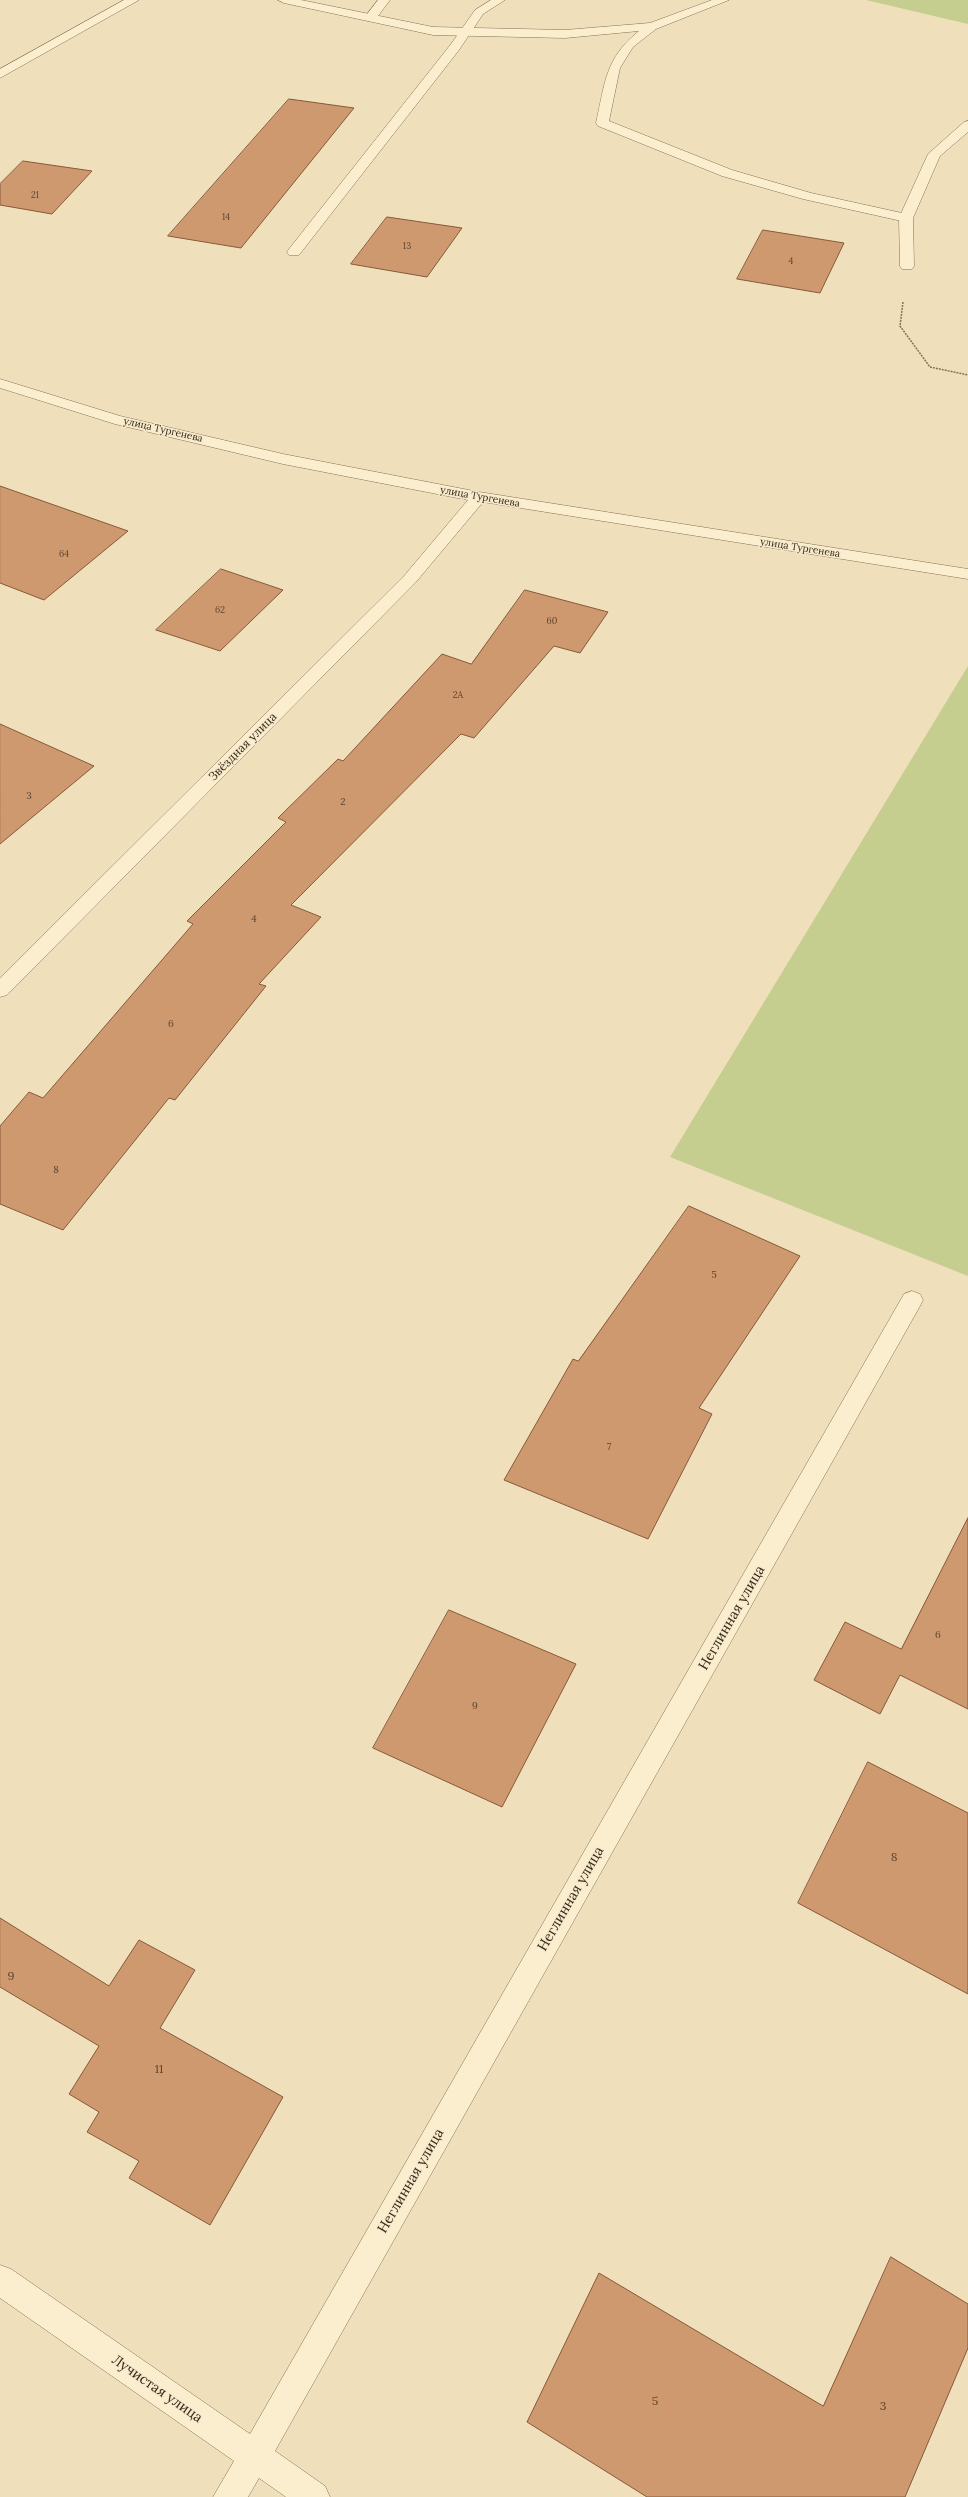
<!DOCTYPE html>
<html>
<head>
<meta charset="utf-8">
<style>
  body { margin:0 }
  canvas { display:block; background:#efe0bb }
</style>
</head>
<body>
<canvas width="968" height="2497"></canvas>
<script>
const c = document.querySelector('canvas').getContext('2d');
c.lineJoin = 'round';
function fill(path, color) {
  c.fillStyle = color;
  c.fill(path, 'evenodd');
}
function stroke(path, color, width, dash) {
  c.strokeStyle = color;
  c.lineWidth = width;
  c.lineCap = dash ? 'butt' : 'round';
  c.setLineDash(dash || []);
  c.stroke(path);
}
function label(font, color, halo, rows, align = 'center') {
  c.font = font + ' Lora,serif';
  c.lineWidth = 3;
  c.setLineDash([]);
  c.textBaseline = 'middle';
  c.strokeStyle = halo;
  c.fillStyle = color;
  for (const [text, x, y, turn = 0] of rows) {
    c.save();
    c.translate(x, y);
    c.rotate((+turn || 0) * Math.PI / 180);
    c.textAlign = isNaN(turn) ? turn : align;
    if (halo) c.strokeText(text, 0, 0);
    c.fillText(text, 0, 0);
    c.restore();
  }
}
fill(new Path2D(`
  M866 0H968V24Z
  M968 666V1276L670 1157Z`), '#c5cd8f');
const building = new Path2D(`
  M289 99 354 108 241 248 168 236Z
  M23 161 92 171 52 214 0 205V184Z
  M387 217 462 228 427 277 351 264Z
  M763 230 844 243 820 293 737 279Z
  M0 486 128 531 44 600 0 583Z
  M221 569 283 590 220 651 156 630Z
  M525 590 608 612 580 653 554 646 474 738 461 734 291 905 321 917 259 984 266 986 175 1100 169 1098 63 1230 0 1204V1126L29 1092 43 1098 193 924 187 921 286 822 278 818 338 759 343 761 442 654 471 664Z
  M0 724 94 766 0 844Z
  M689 1206 800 1256 699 1408 712 1414 648 1539 504 1480 573 1359 578 1361Z
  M968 1518V1709L900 1675 880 1714 814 1680 845 1622 901 1649Z
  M449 1610 576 1664 502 1807 373 1748Z
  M868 1762 968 1813V1994L798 1903Z
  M0 1918 109 1986 139 1940 195 1970 160 2028 283 2097 210 2225 129 2178 139 2161 87 2132 99 2112 69 2094 99 2046 0 1987Z
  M891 2257 968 2304V2348L905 2497H647L527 2422 599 2273 823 2406Z`);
fill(building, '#cf996f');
stroke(building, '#86593a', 1);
const service = new Path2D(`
  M124 0H139L0 78V69Z
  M378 0H390L375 20H367L365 17Z
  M491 0H505L483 14 459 50 299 255H289L287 252 289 249 451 44 475 10Z
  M968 121V132L940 156 913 218 914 266 912 269H902L900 266 899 218 928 154 964 122Z`);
const minor = new Path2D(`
  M278 0H301L433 27 565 30 650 23 712 0H729L656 29 633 47 620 68 609 121 732 170 811 193 911 215 913 218 906 222 803 199 722 176 598 126 596 123C605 83 605 58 639 31L565 38 433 35 284 3Z
  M0 379 120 416 283 454 479 492 968 569V579L483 502 416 582 7 995 0 997V978L404 576 468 500 283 464 115 424 0 388Z
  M912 1291 920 1294 923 1300 920 1306 275 2451 325 2486 330 2497H286L259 2478 248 2497H213L234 2461 0 2298V2265L11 2269 250 2434 904 1294Z`);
stroke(service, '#877055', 1);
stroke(minor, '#877055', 1);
stroke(new Path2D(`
  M903 302 900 326 930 367 968 375`), '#877055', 1.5, [2, 1]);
fill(service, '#faeece');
fill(minor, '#faeece');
label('9px', '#5c442f', null, [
  ["21",35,195],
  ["14",226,217],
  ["13",407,246],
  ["4",791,261],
  ["64",64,554],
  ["62",220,610],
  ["60",552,621],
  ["2А",458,695]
]);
label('10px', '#35281a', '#f6eacb', [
  ["улица Тургенева",163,430,13],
  ["улица Тургенева",480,497,10],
  ["улица Тургенева",800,548,9]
]);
label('10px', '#5c442f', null, [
  ["3",29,796],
  ["2",343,802],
  ["4",254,919],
  ["6",171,1024],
  ["8",56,1170],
  ["5",714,1275],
  ["7",609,1447],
  ["6",938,1635],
  ["9",475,1706]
]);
label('12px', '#35281a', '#f6eacb', [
  ["Звёздная улица",243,747,-45]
]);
label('12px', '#5c442f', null, [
  ["8",894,1858],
  ["9",11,1977],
  ["11",159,2070],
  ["5",655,2402],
  ["3",883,2407]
]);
label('14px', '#35281a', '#f6eacb', [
  ["Неглинная улица",732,1618,-60],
  ["Неглинная улица",571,1899,-60],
  ["Неглинная улица",411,2181,-60],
  ["Лучистая улица",157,2389,35]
]);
</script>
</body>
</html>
